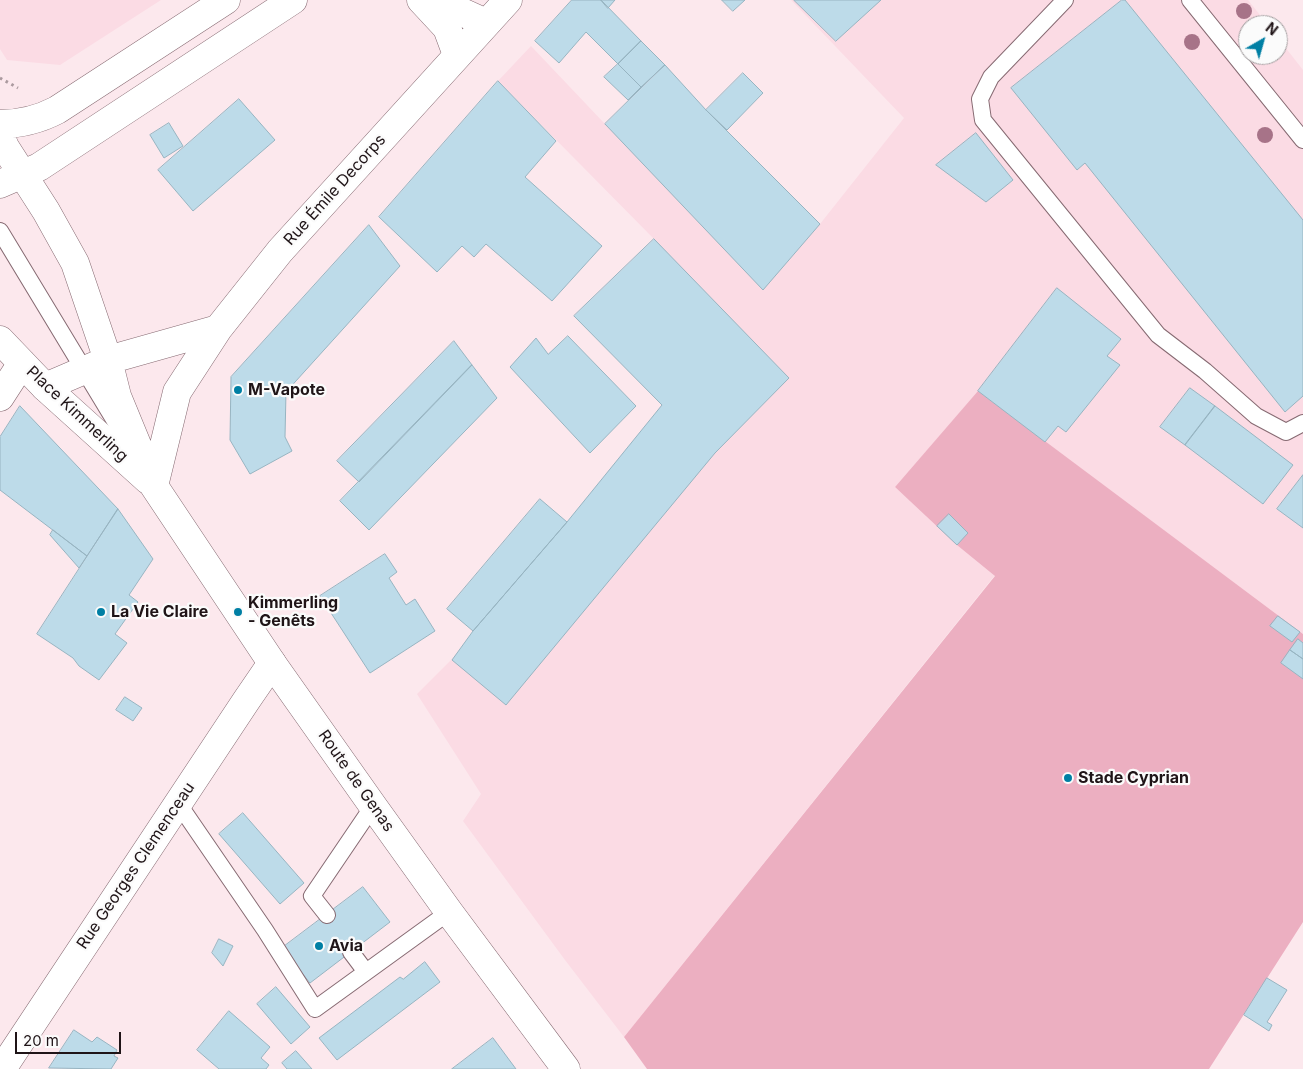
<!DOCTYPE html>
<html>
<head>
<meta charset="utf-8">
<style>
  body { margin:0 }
  #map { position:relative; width:1303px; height:1069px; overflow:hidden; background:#fce8ed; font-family:Inter,sans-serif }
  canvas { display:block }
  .north { position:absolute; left:1238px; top:15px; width:50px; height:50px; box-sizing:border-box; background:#fbfbfb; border:1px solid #a39fa0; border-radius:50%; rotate:38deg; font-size:14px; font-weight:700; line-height:20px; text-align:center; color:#1f1417 }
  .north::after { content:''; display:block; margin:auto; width:18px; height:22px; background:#007fa4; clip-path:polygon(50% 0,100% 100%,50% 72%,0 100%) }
  .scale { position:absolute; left:15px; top:1032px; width:106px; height:22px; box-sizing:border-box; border:2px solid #1f1417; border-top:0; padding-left:6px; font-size:15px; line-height:18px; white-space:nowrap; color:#1f1417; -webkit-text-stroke:4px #fbfbfb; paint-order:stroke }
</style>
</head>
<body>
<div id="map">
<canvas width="1303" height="1069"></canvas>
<div class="north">N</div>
<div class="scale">20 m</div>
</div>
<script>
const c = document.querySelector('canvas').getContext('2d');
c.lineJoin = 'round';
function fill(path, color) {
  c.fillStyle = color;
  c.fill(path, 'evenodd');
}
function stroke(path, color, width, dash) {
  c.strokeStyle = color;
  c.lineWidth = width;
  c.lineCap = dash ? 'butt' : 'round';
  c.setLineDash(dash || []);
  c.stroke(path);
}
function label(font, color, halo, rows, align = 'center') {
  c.font = font + ' Inter,sans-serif';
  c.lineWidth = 4.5;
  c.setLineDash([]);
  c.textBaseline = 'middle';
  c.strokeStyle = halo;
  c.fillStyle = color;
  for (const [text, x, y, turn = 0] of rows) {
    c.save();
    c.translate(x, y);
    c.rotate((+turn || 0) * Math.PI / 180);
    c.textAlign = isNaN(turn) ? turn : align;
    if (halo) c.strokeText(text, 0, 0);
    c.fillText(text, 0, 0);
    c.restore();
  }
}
fill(new Path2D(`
  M0 0H161L60 65 7 60 0 49Z
  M791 0H1248L1268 25H1248V55H1278V38L1303 70V634L978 392 895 487 995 575 624 1037 565 960 463 821 481 794 417 694 454 657 567 522 662 405 574 316 654 239 498 81 531 46 605 124 665 65 706 110 820 224 904 118Z`), '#fbdbe4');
fill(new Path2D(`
  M978 391 1303 634V922L1209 1069H647L624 1037 995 576 957 545 895 487Z`), '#ecafc1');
const building = new Path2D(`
  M572 0H601L641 41 618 64 586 32 559 63 535 41Z
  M601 0H615L608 8Z
  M722 0H745L733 11Z
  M794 0H881L836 41Z
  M1122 0H1125L1303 220V396L1285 412 1085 163 1077 170 1011 88Z
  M641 41 665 65 641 87 618 64Z
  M618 64 641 87 628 100 604 77Z
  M665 65 706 110 820 224 763 290 605 124Z
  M743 73 763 93 727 130 706 110Z
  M498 81 556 141 525 177 602 246 552 301 486 244 474 257 462 246 437 272 379 217Z
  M239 99 275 140 193 211 158 170Z
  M169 123 183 146 164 158 150 135Z
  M976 133 1013 180 986 202 936 165Z
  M369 225 400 266 286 392 285 437 292 451 250 474 230 440 231 377Z
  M654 239 789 378 715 453 506 705 452 660 473 631 567 522 662 405 574 316Z
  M1057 288 1121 339 1107 356 1120 365 1066 432 1058 426 1045 442 978 391Z
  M568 336 636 406 590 453 510 367 536 338 548 354Z
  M454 341 472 365 359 482 337 461Z
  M472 365 497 398 369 530 340 501Z
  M1190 388 1215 406 1185 445 1160 427Z
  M20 406 118 509 87 556 0 490V437Z
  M1215 406 1293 465 1263 504 1185 445Z
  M1303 475V528L1277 509Z
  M540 499 567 522 473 631 447 609Z
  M118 509 153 559 129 595 138 602 115 634 127 643 99 680 79 666 73 658 37 634Z
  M949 514 968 533 957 545 937 526Z
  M53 530 87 556 79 568 50 535Z
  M385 554 397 572 389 578 406 605 415 599 435 631 370 673 320 596Z
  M1278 616 1300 632 1292 642 1270 626Z
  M1298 639 1303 643V659L1290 650Z
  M1290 650 1303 659V679L1281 663Z
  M125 697 142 708 133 721 116 710Z
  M243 813 304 883 280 904 219 834Z
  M363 887 390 922 310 983 282 948Z
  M219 939 233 946 223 966 212 953Z
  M425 962 440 982 337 1060 319 1038 400 977 403 979Z
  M1267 978 1287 990 1267 1022 1272 1025 1269 1031 1244 1015Z
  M276 987 310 1027 291 1044 257 1004Z
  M229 1011 270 1047 261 1058 269 1065 266 1069H219L197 1050Z
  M74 1030 92 1042 97 1037 117 1050 114 1056 118 1058 111 1069 49 1068Z
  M493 1038 516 1069H452Z
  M296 1051 312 1069H287L282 1063Z`);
fill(building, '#bddbe9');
stroke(building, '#97b4c1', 1);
const lane = new Path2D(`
  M1065 0 991 77 980 99 983 120 1158 335 1205 371 1256 416 1286 432 1303 423
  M1190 0 1303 140
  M0 231 118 426
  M178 803 265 930 315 1009 449 912
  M327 915 312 896 373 806
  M351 952 366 972`);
const street = new Path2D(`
  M0 184 23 174
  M0 340 45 387
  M0 397 22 363
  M2 1069 246 701 272 663`);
const secondary = new Path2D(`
  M421 0 447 28 457 55
  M440 0 453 8 486 23
  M0 124C21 124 38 120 57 110L226 0
  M0 135 5 147 46 211 75 263 108 360 117 396 154 486 272 663 373 806 449 912 566 1069
  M23 174 39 167 293 0
  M148 480 45 387 108 360 218 329
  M154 486 177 392 218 329 280 251 508 0`);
stroke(lane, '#866a72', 18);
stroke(street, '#866a72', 29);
stroke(secondary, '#866a72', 29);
stroke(new Path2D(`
  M0 78 18 88`), '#ab9a9f', 3, [2.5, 4]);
stroke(lane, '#fff', 16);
stroke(street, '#fff', 28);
stroke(secondary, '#fff', 28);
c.fillStyle = '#a77388';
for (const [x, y] of [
  [1244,11],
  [1192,42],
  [1265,135]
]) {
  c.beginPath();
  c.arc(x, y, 8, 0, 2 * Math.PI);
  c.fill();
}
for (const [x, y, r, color] of [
  [238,390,5,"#007fa4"],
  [101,612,5,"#007fa4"],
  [238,612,5,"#007fa4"],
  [1068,778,5,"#007fa4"],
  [319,946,5,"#007fa4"]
]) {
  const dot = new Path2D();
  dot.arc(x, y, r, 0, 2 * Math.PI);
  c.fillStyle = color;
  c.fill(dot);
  stroke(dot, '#fbfbfb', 2);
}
label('16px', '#1f1417', '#fbfbfb', [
  ["Rue Émile Decorps",335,190,-48],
  ["Place Kimmerling",77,414,43],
  ["Route de Genas",356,781,55],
  ["Rue Georges Clemenceau",136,866,-56]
]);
label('bold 16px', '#1f1417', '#fbfbfb', [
  ["M-Vapote",248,390],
  ["Kimmerling",248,603],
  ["- Genêts",248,621],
  ["La Vie Claire",111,612],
  ["Stade Cyprian",1078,778],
  ["Avia",329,946]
], 'left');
</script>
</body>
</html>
